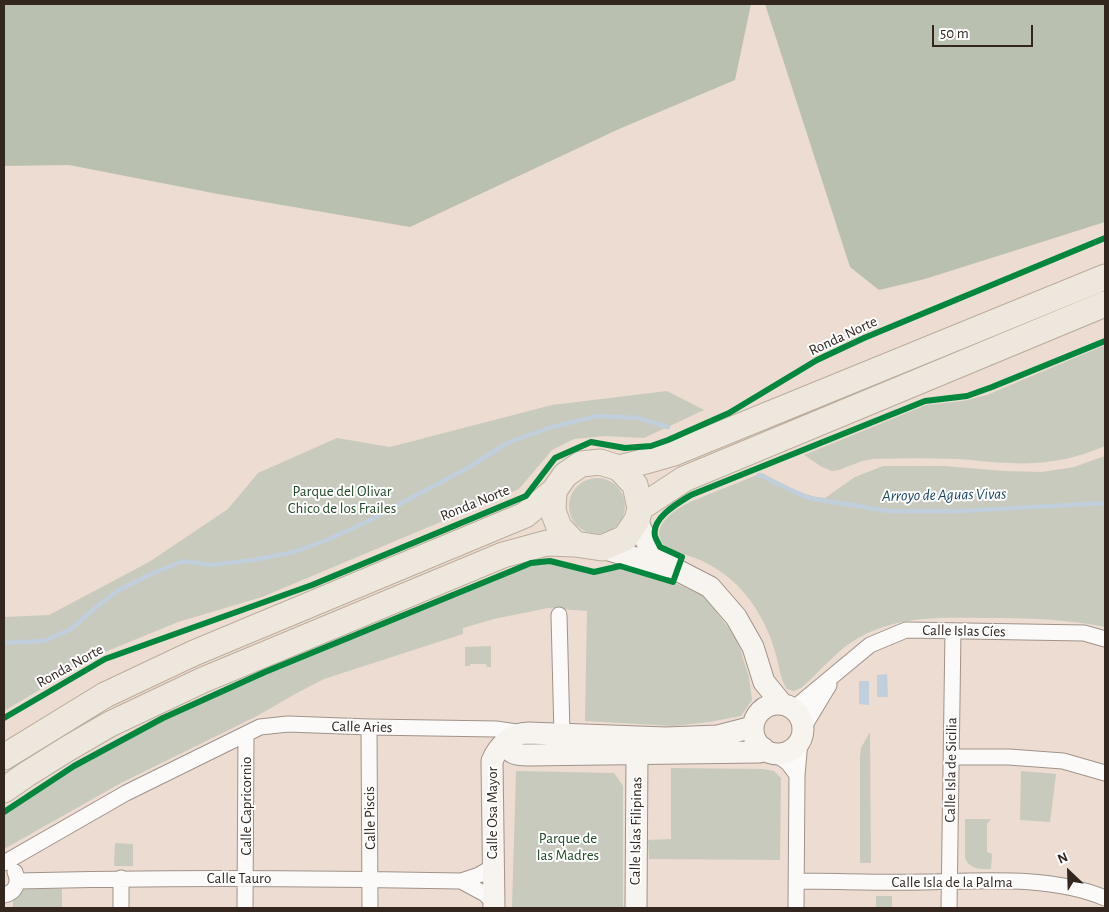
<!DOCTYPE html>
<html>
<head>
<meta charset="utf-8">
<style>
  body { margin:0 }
  #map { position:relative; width:1109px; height:912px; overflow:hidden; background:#ecdcd1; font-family:"Alegreya Sans",sans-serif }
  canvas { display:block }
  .frame { position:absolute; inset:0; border:5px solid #32261f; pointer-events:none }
  .north { position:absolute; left:1044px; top:847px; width:50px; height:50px; -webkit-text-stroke:4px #fff; paint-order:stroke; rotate:336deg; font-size:14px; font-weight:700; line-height:20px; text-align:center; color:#32261f }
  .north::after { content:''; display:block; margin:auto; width:18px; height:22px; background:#32261f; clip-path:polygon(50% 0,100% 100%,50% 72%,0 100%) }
  .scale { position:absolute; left:932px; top:25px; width:101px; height:22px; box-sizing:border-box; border:2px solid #32261f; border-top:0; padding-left:6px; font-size:15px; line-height:18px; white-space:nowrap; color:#32261f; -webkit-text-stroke:4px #fff; paint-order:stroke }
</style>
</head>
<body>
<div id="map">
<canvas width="1109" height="912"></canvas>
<div class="frame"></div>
<div class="north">N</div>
<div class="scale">50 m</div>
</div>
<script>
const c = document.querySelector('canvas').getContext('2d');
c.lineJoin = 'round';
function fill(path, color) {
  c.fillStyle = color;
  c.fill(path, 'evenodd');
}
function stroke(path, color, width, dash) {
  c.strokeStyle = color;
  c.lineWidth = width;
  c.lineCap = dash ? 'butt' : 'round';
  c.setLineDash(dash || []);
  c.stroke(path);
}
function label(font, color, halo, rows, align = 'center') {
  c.font = font + ' "Alegreya Sans",sans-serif';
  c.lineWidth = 4;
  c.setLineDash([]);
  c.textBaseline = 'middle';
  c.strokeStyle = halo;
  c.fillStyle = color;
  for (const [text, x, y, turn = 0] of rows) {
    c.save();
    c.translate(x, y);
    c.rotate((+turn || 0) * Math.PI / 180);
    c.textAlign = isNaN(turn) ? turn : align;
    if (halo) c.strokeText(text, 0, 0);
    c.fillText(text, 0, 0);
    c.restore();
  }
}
fill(new Path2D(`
  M1105 345V446C1075 459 1044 465 1011 463 993 463 976 460 958 459 929 458 901 458 873 459L862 461 839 470 832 471 822 467 804 455 926 405 963 401 987 395Z
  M667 391 704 410 644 438 605 436 574 439 552 450 519 489 262 597 178 622 100 654 4 711V617L49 615 149 562 228 509 258 473 337 438 390 447 552 405Z
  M1105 456V627C1066 619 1028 618 988 618 944 618 902 615 862 636 838 648 821 671 801 688L794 691 787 689 784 684C780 675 779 665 776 655 769 629 756 604 737 585 727 575 708 562 695 558 686 554 674 553 666 547 663 545 661 541 660 538 655 522 678 508 690 502L762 473C782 483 803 497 825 498L855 477 883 466H944L1004 471 1042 472 1074 467Z
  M569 506a28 28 0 1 1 56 0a28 28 0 1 1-56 0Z
  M550 561 594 572 620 566 673 582 705 597 737 639 749 677 752 700 741 716 709 722 673 726 585 721 587 611 548 608 494 619 463 628V634L324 679 295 694 257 716 121 783 4 849V812L74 766 163 718 265 672 531 563Z
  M491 646V667H487L486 664H470V666H465V647Z
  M870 732 871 863H860V756L861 748Z
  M671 768 763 769 774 771 781 778 780 860 649 859 648 840 671 839Z
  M516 771 614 773 623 786V908H512Z
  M1021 771 1056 774 1050 822 1020 820Z
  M965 819H991L987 824V852L992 854 991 869C980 869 970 870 965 858Z
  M115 843 133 844V866H114Z
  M27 888 62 889V908H13C12 896 16 891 27 888Z
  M876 896H892V908H876Z`), '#c8cabd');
fill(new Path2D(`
  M4 4H751L735 80 619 129 410 227 218 194 69 165 4 166Z
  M765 4H1105V222L925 279 879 290 850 267Z`), '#bac0af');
fill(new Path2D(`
  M887 674 888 697H877V675Z
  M859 681H869V705L859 704Z`), '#c1cedb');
stroke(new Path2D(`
  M759 475 808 498 888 511H960L1105 503
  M4 643 44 641 71 629 100 604 119 590 151 574 183 561 211 565 253 560 294 552 327 540 366 522 466 469 509 442 552 427 598 416 638 418 668 427`), '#c1cedb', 4.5);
const minor = new Path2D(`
  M559 615 562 734
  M793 709 870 645 906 630 1084 633 1105 639
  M369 727 370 908
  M803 728 829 685
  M776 754 788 763 797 775
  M952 757H1009L1063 761 1105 773
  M4 863 126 793 260 727 288 724 369 727 496 729 523 733
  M121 878V908
  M18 881C165 877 313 878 461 881L479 875 493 867
  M461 881 485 894 493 902
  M796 881C839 881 881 883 923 882 981 881 1051 875 1105 898
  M4 895C15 893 20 883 15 872
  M245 908 246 734
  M796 908 797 775 800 741
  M949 908 953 631`);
const secondary = new Path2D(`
  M637 520 648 545 657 558 677 570 710 587 736 617 753 647 764 682 782 704
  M602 548 666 567
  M753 729a25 25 0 1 1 50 0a25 25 0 1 1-50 0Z
  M505 743C510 754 516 755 528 755L759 752 763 748
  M494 908 492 761C498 746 512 733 528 733L666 738 718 736 753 727
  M636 908 637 753`);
const trunk = new Path2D(`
  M619 468 646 461 674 453 1105 277
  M640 508 684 479 1105 304
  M4 757 105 695 194 653 525 515 554 491 565 475 581 464 600 462 619 468 635 485 640 508 637 520 625 538 602 548 575 544 559 527 553 511 554 491
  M4 790 27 774 67 749 110 724 203 680 503 555 547 543 575 544`);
stroke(minor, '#a0938b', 17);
stroke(secondary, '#a0938b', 23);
stroke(trunk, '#baad9d', 27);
stroke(minor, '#fcfaf8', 15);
stroke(secondary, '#f7f3ee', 21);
stroke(trunk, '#eee7dd', 25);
stroke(new Path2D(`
  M4 718 105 659 312 585 526 496 555 458 591 442 625 448 651 446 668 440 729 413 817 360 864 338 1105 238
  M4 812 74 766 163 718 265 672 531 563 550 561 594 572 620 566 673 582 682 557 660 547C659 544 656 540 655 536 651 518 678 503 691 495L925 401 967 396 992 387 1105 341`), '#00873e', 6);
label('15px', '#32261f', '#fff', [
  ["Ronda Norte",843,336,-25],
  ["Ronda Norte",475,503,-22],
  ["Calle Islas Cíes",964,631,1],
  ["Ronda Norte",70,666,-29],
  ["Calle Aries",362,727,1],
  ["Calle Isla de Sicilia",951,770,-89],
  ["Calle Capricornio",246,806,-90],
  ["Calle Osa Mayor",492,813,-90],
  ["Calle Piscis",370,818,-91],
  ["Calle Islas Filipinas",636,831,-89],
  ["Calle Tauro",239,878],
  ["Calle Isla de la Palma",952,882]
]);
label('15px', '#234a28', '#fff', [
  ["Parque del Olivar",342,491],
  ["Chico de los Frailes",342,508],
  ["Parque de",568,838],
  ["las Madres",568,855]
]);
label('italic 16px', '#1d4767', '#fff', [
  ["Arroyo de Aguas Vivas",944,495,-1]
]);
</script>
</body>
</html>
